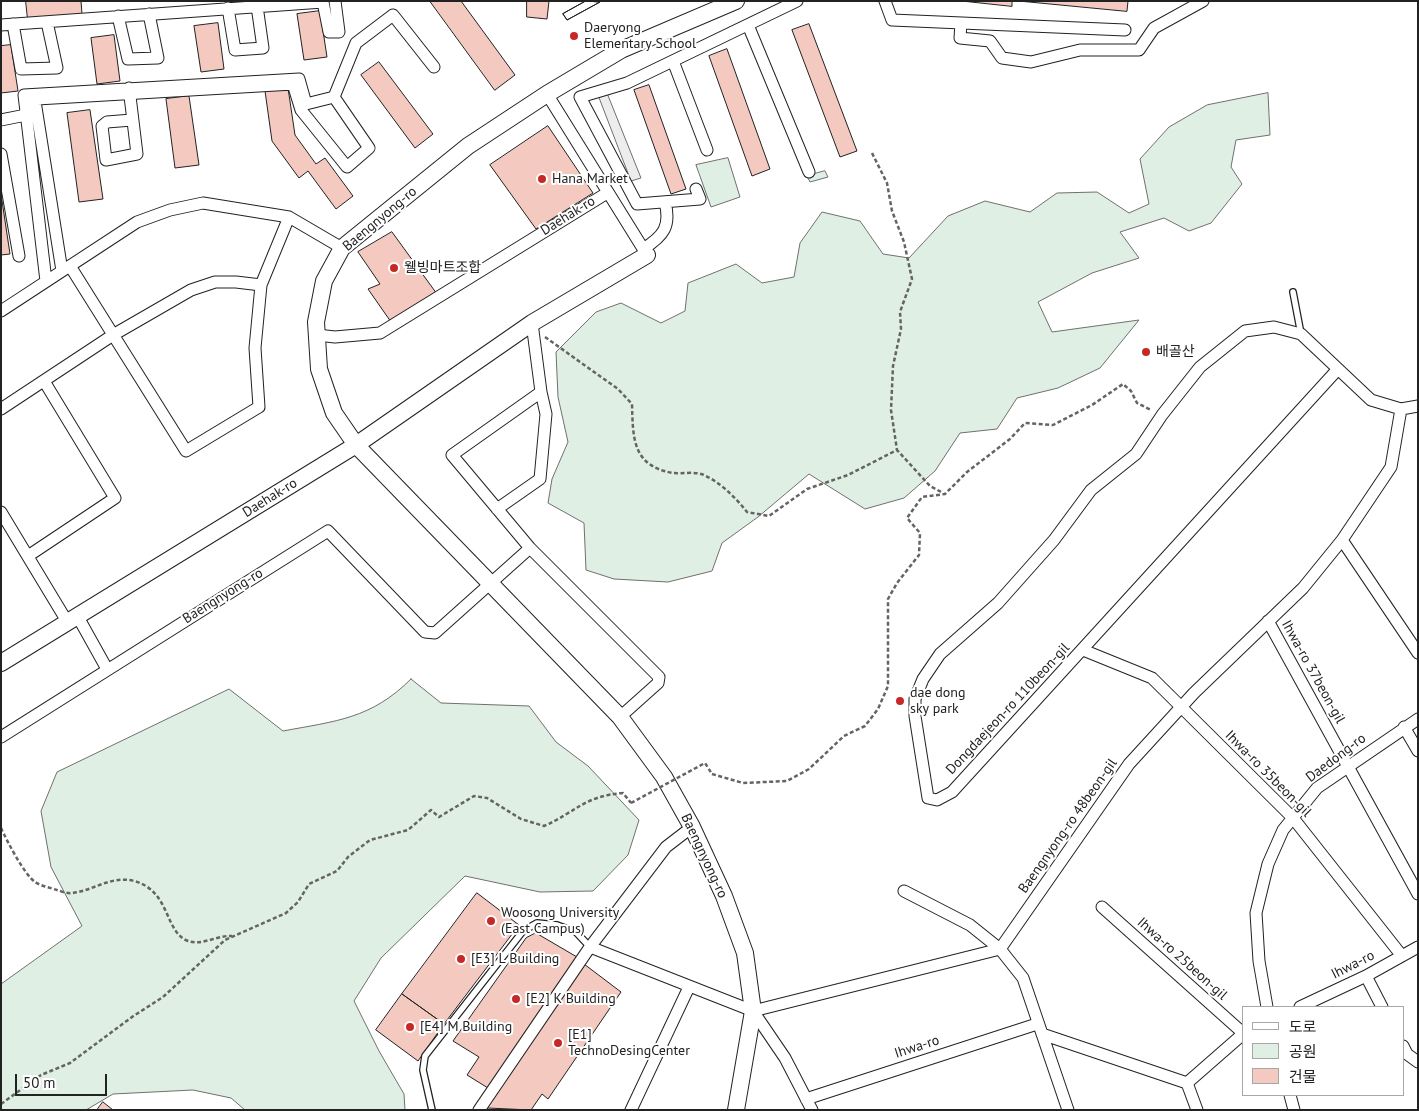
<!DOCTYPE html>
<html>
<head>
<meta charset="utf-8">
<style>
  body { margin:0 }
  #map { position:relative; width:1419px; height:1111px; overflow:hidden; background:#fff; font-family:"PT Sans","Noto Sans KR",sans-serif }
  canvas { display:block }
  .frame { position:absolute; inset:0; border:2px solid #222; pointer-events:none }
  .legend { position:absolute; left:1242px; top:1006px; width:162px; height:90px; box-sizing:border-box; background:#fff; border:1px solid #a7a7a7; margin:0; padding:6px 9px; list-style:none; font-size:15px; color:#222 }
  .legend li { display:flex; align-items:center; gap:10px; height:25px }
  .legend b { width:25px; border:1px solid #a7a7a7 }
  .scale { position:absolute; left:15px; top:1074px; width:92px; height:22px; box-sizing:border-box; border:2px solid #222; border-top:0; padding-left:6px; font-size:15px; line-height:18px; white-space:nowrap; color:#222; -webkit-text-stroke:4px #fff; paint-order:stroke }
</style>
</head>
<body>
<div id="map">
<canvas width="1419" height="1111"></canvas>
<div class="frame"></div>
<ul class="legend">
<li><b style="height:6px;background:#fff"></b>도로</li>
<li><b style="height:14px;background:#e0efe3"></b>공원</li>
<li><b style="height:14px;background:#f3c9c0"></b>건물</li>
</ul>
<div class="scale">50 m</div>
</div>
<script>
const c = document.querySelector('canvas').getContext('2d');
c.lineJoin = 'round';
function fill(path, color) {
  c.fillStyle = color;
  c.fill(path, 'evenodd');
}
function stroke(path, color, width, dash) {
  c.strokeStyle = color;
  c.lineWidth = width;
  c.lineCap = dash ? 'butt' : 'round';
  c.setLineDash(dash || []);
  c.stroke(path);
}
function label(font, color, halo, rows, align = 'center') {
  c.font = font + ' "PT Sans","Noto Sans KR",sans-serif';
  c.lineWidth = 4;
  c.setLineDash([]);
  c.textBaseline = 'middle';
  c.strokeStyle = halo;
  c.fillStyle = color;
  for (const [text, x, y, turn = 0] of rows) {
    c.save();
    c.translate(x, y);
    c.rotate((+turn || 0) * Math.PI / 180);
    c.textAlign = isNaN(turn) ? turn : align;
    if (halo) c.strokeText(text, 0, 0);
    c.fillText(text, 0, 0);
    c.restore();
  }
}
const green = new Path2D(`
  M1268 93 1270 135 1236 140 1231 167 1242 184 1211 223 1189 231 1164 218 1120 232 1139 258 1092 273 1038 302 1052 332 1139 320 1100 368 1058 388 1017 398 997 429 960 433 935 471 904 498 865 509 809 474 758 517 722 543 712 571 668 582 614 579 586 570 584 523 548 503 552 479 568 442 558 397 556 352 596 312 621 303 661 323 685 311 688 283 736 264 762 283 794 277 800 243 822 212 860 221 883 254 909 258 948 216 985 201 1030 212 1057 193 1097 192 1129 213 1149 204 1140 159 1169 127 1207 105Z
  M728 158 740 197 711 207 696 165Z
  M825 171 828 177 810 182 807 176Z
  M411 679 441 703 529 706 556 742 588 766 639 820 628 855 593 891 540 892 465 876 381 958 354 1001 379 1051 404 1094 405 1110H245L231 1098 193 1090 113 1094 86 1110H1V984L82 926 51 867 41 811 57 772 229 689 283 731C336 721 371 719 411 679Z`);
fill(green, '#e0efe3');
stroke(green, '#6f6f6f', 1);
const parking = new Path2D(`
  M607 93 641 178 631 181 598 95Z`);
fill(parking, '#ededed');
stroke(parking, '#6f6f6f', 1);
const building = new Path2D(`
  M26 1H81L82 14 28 20Z
  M430 1H461L515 75 495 90Z
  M527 1H549L547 19 527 17Z
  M586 1 600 2 567 20 563 14Z
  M586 1 600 2 567 20 563 14Z
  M962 1H1012V6Z
  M1019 1H1128L1127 11Z
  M320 11 327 57 304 60 297 14Z
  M218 23 224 69 201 72 194 26Z
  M809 24 857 151 840 157 792 30Z
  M114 35 120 81 97 84 91 38Z
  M11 45 18 91 1 93V46Z
  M727 49 770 169 752 176 709 56Z
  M379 62 433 134 415 148 361 75Z
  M649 85 686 189 671 194 634 90Z
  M288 88 295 135 316 164 325 158 353 196 336 209 308 171 299 178 272 141 265 91Z
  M189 96 199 165 175 168 166 99Z
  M90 110 103 199 79 202 67 113Z
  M548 126 593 193 536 229 490 165Z
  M1 194 10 254 1 255Z
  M392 232 437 294 391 322 368 289 380 284 358 252Z
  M477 893 519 925 444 1024 402 994Z
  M536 933 577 957 488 1088 467 1075 479 1057 453 1041 526 938Z
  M584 964 621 992 548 1099 542 1094 531 1110 487 1108Z
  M402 994 444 1024 418 1061 376 1030Z
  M103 1102 113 1110H97Z`);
fill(building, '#f3c9c0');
stroke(building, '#222', 1);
const lane = new Path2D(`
  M1293 292 1301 334
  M432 1110 423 1070 425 1056 523 931 537 923 557 925 576 932 590 947`);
const street = new Path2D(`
  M885 1 892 20 1125 30
  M228 8 235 50 263 48 257 6
  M118 16 128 59 158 58 149 14
  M961 23 960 38 990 41 1002 58 1031 62 1080 50H1139L1154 28 1203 1
  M13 24 21 69 57 68 47 22
  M1 25 323 2 329 32H339L335 1
  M748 25 809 172
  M673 61 707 150
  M129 88 137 154 106 160 102 126 107 122 132 120
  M547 94 647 255
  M334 97 356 43 393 15 434 67
  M1 120 31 114
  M1 154 19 256
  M696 189 700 199 637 204 580 97 627 83 797 1
  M643 249C664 236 671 226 665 202
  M70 266 186 451 259 407 255 348 261 285 289 217
  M46 281 24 95 299 79 306 104 334 97 369 148 347 167 301 110 293 84 37 99 35 101 62 271
  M1 311 137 222 170 210 203 203 289 217 342 248
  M317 335 335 337 380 333 607 193
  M1338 369 952 792 937 800 928 798 915 716V699L923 679 940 654 998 603 1054 540 1091 490 1136 454 1162 415 1200 367 1245 331 1274 327 1301 334 1371 400 1401 409 1391 467 1342 540 1418 653
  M541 392 452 455 530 548 659 677 658 683 620 717
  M1 409 113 335 191 290 215 282H236L261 285
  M1401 409 1418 406
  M497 509 540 479 546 414 541 392 532 323
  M1 512 68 623
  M28 556 115 498 44 381
  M78 617 107 669
  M1268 621 1418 894
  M1083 650 1152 678 1293 818 1402 956
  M1404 727 1418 751
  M1 737 328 531 425 632 435 633 530 548
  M904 891 970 925 1000 949 1023 978 1068 1110
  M1102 907 1243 1033
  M590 947 753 1011
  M1366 976 1382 1007
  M1267 1007 1259 961 1256 913 1268 864 1283 830 1317 788 1418 719
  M1300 1007 1366 976 1418 947
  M753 1011 1000 949 1129 764 1194 693 1303 588 1342 540
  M753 1011 785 1058 812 1110
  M1042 1034 1187 1083 1243 1034
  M1403 1046 1407 1054 1418 1062
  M1187 1083 1197 1110
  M1290 1095 1294 1110
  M806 1099 1037 1024
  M479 1110 590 947 666 847 692 827
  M631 1110 689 987`);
const secondary = new Path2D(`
  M1 663 356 445 532 323 647 255
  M736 1110 753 1011 745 953 724 896 692 827 664 777 620 717 356 445 334 413 319 369 316 322 324 281 342 248 468 146 547 94 621 50 736 1`);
stroke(lane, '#222', 8);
stroke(street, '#222', 13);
stroke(secondary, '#222', 18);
stroke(new Path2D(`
  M872 153 887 183 892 211 904 242 912 279 900 312 901 329 893 366 891 410 897 450
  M545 337 618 389 632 404C633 438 632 466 673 473 682 474 695 471 704 475 721 483 735 497 747 512L769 516 807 489 848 475 897 450 930 486 943 493
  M712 774 743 783 787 781 809 769 844 736 865 726 878 709 888 686V599L897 583 919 555 920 533 907 518 922 497 945 494 967 472 1010 439 1025 423 1053 425 1092 405 1123 384 1131 391 1137 403 1151 410
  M1 828C7 841 24 874 35 882 41 886 51 888 57 890 61 891 67 894 72 893 93 891 111 875 134 881 171 891 164 932 188 941 202 946 217 935 232 936
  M1 1104 41 1075 70 1063 132 1017 163 997 225 940 286 913 298 902 309 884 337 871 348 857 370 840 408 830 431 810 439 817 474 796 487 798 521 819 544 826C576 812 584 796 623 793L631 803`), '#646464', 2.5, [4, 2.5]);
stroke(lane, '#fff', 5.5);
stroke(street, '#fff', 11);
stroke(secondary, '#fff', 16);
stroke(new Path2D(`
  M631 803 705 763 712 774`), '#646464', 2.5, [4, 2.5]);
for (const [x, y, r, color] of [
  [574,36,5,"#c62828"],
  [542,179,5,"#c62828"],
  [394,268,5,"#c62828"],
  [1146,352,5,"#c62828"],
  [900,701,5,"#c62828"],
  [491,921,5,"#c62828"],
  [461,959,5,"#c62828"],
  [516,999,5,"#c62828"],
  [410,1027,5,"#c62828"],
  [558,1043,5,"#c62828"]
]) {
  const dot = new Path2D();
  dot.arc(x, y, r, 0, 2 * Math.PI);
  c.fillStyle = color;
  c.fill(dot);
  stroke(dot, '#fff', 2);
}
label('14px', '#222', '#fff', [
  ["Daeryong",584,28],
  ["Elementary School",584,44],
  ["Hana Market",552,179],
  ["웰빙마트조합",404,268],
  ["배골산",1156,352],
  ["dae dong",910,693],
  ["sky park",910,709],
  ["Woosong University",501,913],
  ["(East Campus)",501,929],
  ["[E3] L Building",471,959],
  ["[E2] K Building",526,999],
  ["[E4] M Building",420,1027],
  ["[E1]",568,1035],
  ["TechnoDesingCenter",568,1051]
], 'left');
label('14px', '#222', '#fff', [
  ["Daehak-ro",568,216,-32],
  ["Baengnyong-ro",380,219,-40],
  ["Daehak-ro",270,498,-32],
  ["Baengnyong-ro",223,596,-32],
  ["Ihwa-ro 37beon-gil",1313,672,61],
  ["Dongdaejeon-ro 110beon-gil",1008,709,-47],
  ["Daedong-ro",1336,758,-37],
  ["Ihwa-ro 35beon-gil",1268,774,45],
  ["Baengnyong-ro 48beon-gil",1068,826,-55],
  ["Baengnyong-ro",704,856,65],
  ["Ihwa-ro 25beon-gil",1182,959,42],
  ["Ihwa-ro",1353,965,-27],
  ["Ihwa-ro",917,1047,-18]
]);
</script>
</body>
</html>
